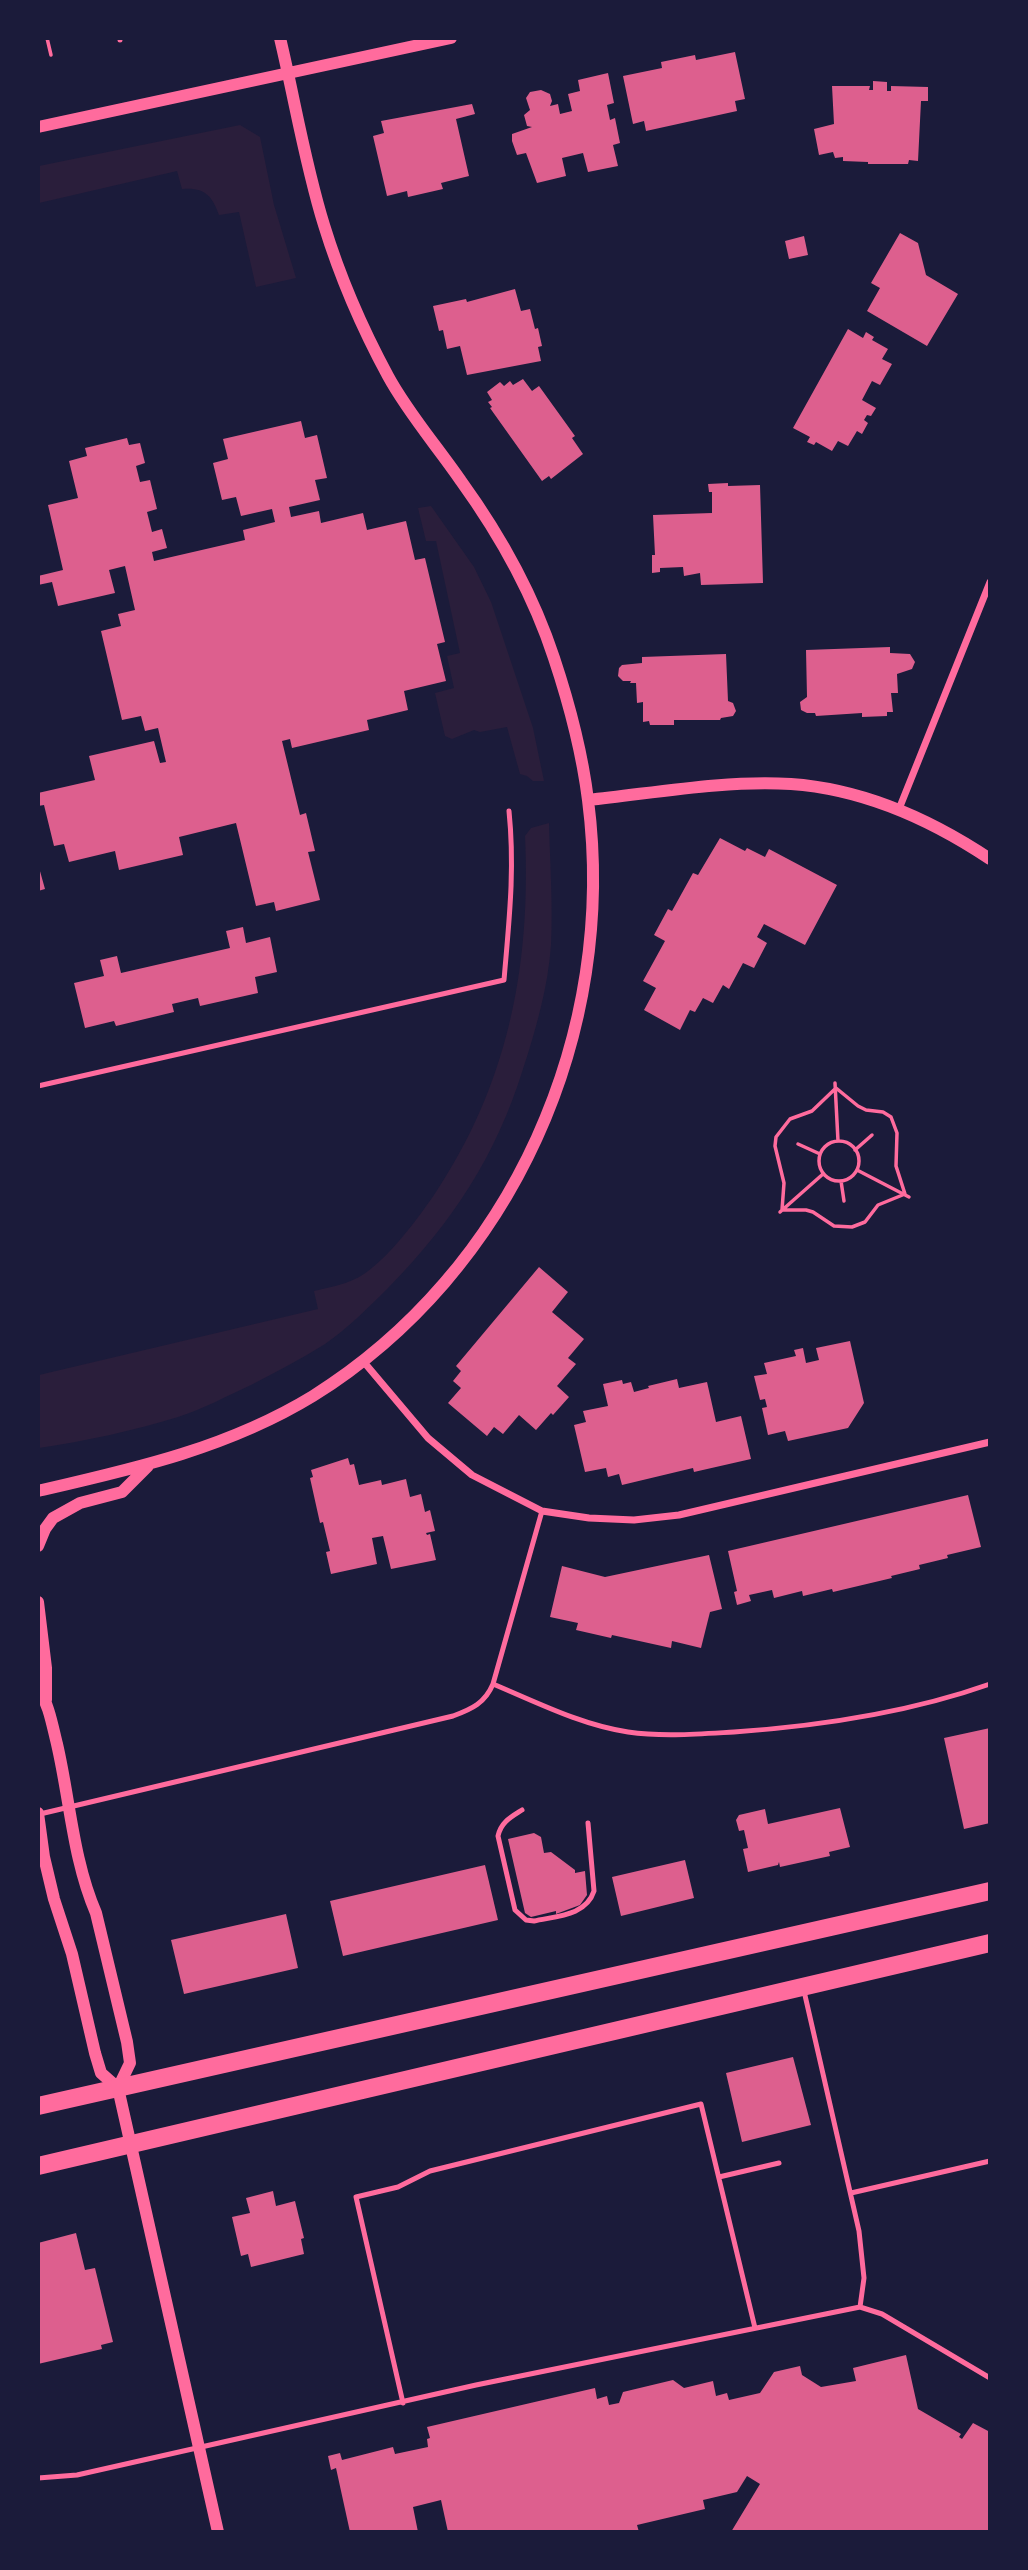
<!DOCTYPE html>
<html>
<head>
<meta charset="utf-8">
<style>
  body { margin:0 }
  #map { position:relative; width:1028px; height:2570px; overflow:hidden; background:#1b1b3a; font-family:"PT Sans Narrow",sans-serif }
  canvas { display:block }
  .frame { position:absolute; inset:0; border:40px solid #1b1b3a; pointer-events:none }
</style>
</head>
<body>
<div id="map">
<canvas width="1028" height="2570"></canvas>
<div class="frame"></div>
</div>
<script>
const c = document.querySelector('canvas').getContext('2d');
c.lineJoin = 'round';
function fill(path, color) {
  c.fillStyle = color;
  c.fill(path, 'evenodd');
}
function stroke(path, color, width, dash) {
  c.strokeStyle = color;
  c.lineWidth = width;
  c.lineCap = dash ? 'butt' : 'round';
  c.setLineDash(dash || []);
  c.stroke(path);
}
fill(new Path2D(`
  M240 125 260 137 274 205 296 278 256 287 239 212 219 215C212 195 204 187 182 189L177 171 39 203V166Z
  M431 506 474 567 491 602 533 728 544 781H533L527 776 520 774 507 727 480 732 474 730 452 739 445 736 435 693 454 688 447 656 460 653 436 541H426L418 508Z
  M549 823C550 864 553 905 551 945 548 987 536 1029 523 1069 496 1156 452 1223 388 1288 369 1307 348 1328 325 1344 301 1359 276 1372 251 1385 227 1396 203 1409 178 1417 133 1431 85 1441 39 1448V1375L318 1309 314 1291C331 1287 349 1284 364 1274 390 1256 416 1221 434 1195 508 1085 531 966 525 836L531 828Z`), '#2a1e3b');
fill(new Path2D(`
  M735 52 745 99 735 101 737 111 646 131 644 121 633 124 623 76 662 68 661 62 695 55 696 60Z
  M608 73 614 103 607 105 610 120 615 118 620 143 613 145 618 166 588 172 583 153 562 158 566 176 537 183 526 153 517 155 512 141V134L532 127 527 126 524 115 530 110 526 98 530 92 541 90 550 94 552 101 550 106 558 104 560 114 572 111 568 94 580 91 578 80Z
  M873 81 887 82V91H891V86L928 87V101H921L918 161 909 160 908 164H868V162L843 161V157L835 158 833 152 819 155 814 129 834 124 832 86H870L869 90H873Z
  M472 104 475 114 456 119 469 176 441 183 443 189 408 197 407 191 387 196 373 136 384 133 381 121Z
  M900 233 918 243 926 275 958 294 927 346 867 311 880 288 871 283Z
  M804 236 808 255 789 259 785 241Z
  M515 289 521 311 530 309 535 329 538 328 542 346 538 347 541 361 467 375 460 346 447 349 443 330 439 331 433 306 466 299 467 302Z
  M848 329 863 338 866 332 874 337 872 340 888 349 882 359 892 364 880 385 872 381 862 400 876 408 871 416 867 415 864 420 868 423 862 434 857 431 848 446 838 441 832 451 816 442 814 445 807 442 810 437 793 428Z
  M523 379 532 391 539 386 575 436 572 438 583 454 551 479 549 476 542 481 490 408 492 407 488 402 492 400 487 392 500 382 504 386 510 381 513 385Z
  M301 421 305 438 317 435 327 478 315 480 320 500 289 507 291 517 319 511 321 523 363 513 367 530 406 521 415 560 425 558 445 642 437 644 446 681 404 691 408 710 367 720 369 730 292 748 290 739 282 741 300 815 306 813 315 851 308 852 320 900 276 911 274 902 256 906 236 823 179 837 183 855 119 870 115 851 69 862 64 844 54 846 44 805 38 806V793L95 780 89 756 154 741 160 763 166 762 158 728 145 731 141 716 122 720 101 631 121 626 118 614 135 610 125 566 109 570 115 593 58 606 52 582 38 585V576L63 570 48 505 78 498 69 461 87 456 85 448 127 438 129 445 140 443 145 463 136 466 140 482 150 480 157 509 147 512 152 532 162 529 167 548 152 552 154 561 245 540 243 530 275 522 272 509 241 516 236 497 222 500 213 463 228 459 223 439Z
  M728 483V486L760 485 763 583 701 585 700 573 684 576 683 567 660 568V572L652 573V555H655L653 515 712 513V492H709L708 484Z
  M890 647V653L910 654 915 662 912 669 897 674 898 693H891L893 712H887V716L862 717V713L816 716 815 713H807L801 710 800 702 807 697 806 650Z
  M726 654 728 701 733 703 736 711 733 716 721 718 720 720H674V725H650L649 721 643 722V702L637 703 636 683H630L631 681H623L618 676 619 668 622 665 642 663V657Z
  M720 838 745 851 747 848 765 857 769 849 837 885 805 945 764 924 757 937 767 943 754 968 743 963 729 989 723 985 713 1003 703 998 695 1012 690 1010 680 1030 644 1010 656 988 643 981 665 941 654 935 668 909 672 911 693 873 698 875Z
  M38 864 45 889 38 891Z
  M243 927 246 943 270 937 277 972 255 977 258 993 200 1006 198 998 172 1004 174 1012 116 1026 114 1021 85 1028 74 983 104 976 100 960 117 956 121 973 230 948 226 931Z
  M539 1267 568 1292 552 1312 584 1339 568 1358 576 1364 557 1386 569 1397 553 1415 551 1413 536 1430 519 1415 503 1434 494 1427 487 1436 448 1403 461 1388 453 1381 461 1371 456 1366Z
  M850 1341 864 1403 848 1428 788 1441 785 1431 768 1435 762 1408 767 1407 765 1399 760 1400 754 1376 767 1374 764 1363 796 1356 794 1350 803 1348 806 1363 819 1360 816 1348Z
  M677 1379 679 1388 707 1382 716 1422 741 1416 751 1459 694 1472 693 1468 622 1485 619 1474 608 1477 606 1468 585 1472 574 1425 586 1422 583 1411 608 1406 603 1384 622 1380 623 1384 631 1382 634 1392 649 1388 648 1386Z
  M348 1458 350 1465 354 1464 359 1485 381 1480 382 1485 406 1479 410 1497 421 1494 425 1512 430 1510 435 1531 426 1533 427 1535 430 1534 436 1560 391 1569 383 1536 372 1538 377 1564 331 1574 326 1552 330 1551 323 1522 320 1523 310 1478 313 1477 311 1470Z
  M968 1495 981 1547 947 1555 948 1558 919 1565 920 1569 891 1576 892 1578 833 1592 832 1589 803 1596 802 1591 774 1598 772 1590 749 1595 751 1601 737 1605 734 1592 737 1591 728 1551Z
  M709 1555 722 1609 710 1612 701 1648 672 1641 671 1648 612 1635 611 1638 576 1630 578 1623 550 1617 562 1566 605 1577Z
  M990 1728V1823L964 1829 944 1738Z
  M840 1808 850 1847 829 1852 830 1856 780 1867 779 1862 778 1865 748 1872 743 1849 748 1848 744 1830 739 1831 736 1820 739 1815 765 1809 768 1824Z
  M534 1833 541 1837 544 1853 551 1852 575 1870V1873L585 1871 587 1895 580 1905 556 1914V1911L531 1917 525 1913 508 1839Z
  M685 1860 694 1898 621 1916 612 1877Z
  M485 1865 498 1920 343 1956 330 1901Z
  M286 1914 298 1968 184 1994 171 1940Z
  M793 2057 811 2125 742 2142 726 2073Z
  M273 2191 276 2206 295 2201 304 2238 301 2239 304 2254 251 2267 248 2254 241 2256 232 2217 250 2213 246 2198Z
  M76 2233 85 2270 95 2268 113 2342 101 2345 102 2349 38 2364V2243Z
  M906 2355 918 2409 961 2434 959 2437 962 2439 973 2423 990 2432V2532H731L760 2484 747 2476 737 2492 703 2500 705 2509 637 2525 639 2532H448L441 2500 413 2507 418 2532H350L336 2468 331 2470 328 2456 340 2453 342 2460 393 2447 395 2454 428 2447 427 2439 430 2438 427 2427 595 2388 597 2399 607 2396 609 2405 619 2403 623 2392 673 2380 684 2388 713 2381 716 2396 727 2393 729 2400 760 2393 774 2372 800 2366 802 2375 821 2387 856 2381 853 2368Z`), '#dd5f8e');
stroke(new Path2D(`
  M47 38 51 55
  M835 1083 838 1141
  M836 1088 858 1106 866 1110 883 1112 891 1117 897 1133 896 1166 905 1194 878 1205 865 1222 852 1227 834 1226 813 1212 806 1210H782L784 1183 775 1146 776 1137 790 1119 812 1111Z
  M819 1161a20 20 0 1 1 40 0a20 20 0 1 1-40 0Z
  M798 1144 820 1154
  M855 1150 872 1135
  M857 1170 909 1197
  M841 1181 844 1201
  M780 1212 823 1174`), '#ff6b9d', 3.5);
stroke(new Path2D(`
  M120 38V40
  M38 1086 504 980C509 921 515 870 509 811
  M493 1684C536 1702 581 1725 628 1732 662 1737 699 1734 734 1732 820 1726 908 1713 990 1684
  M522 1810C511 1817 501 1822 498 1836L515 1910 526 1920 534 1921C556 1916 586 1916 594 1891L588 1823
  M40 1814 453 1716C472 1709 485 1703 493 1684L542 1511
  M804 1991 859 2231 864 2278 860 2307
  M719 2177 779 2163
  M851 2193 990 2161
  M403 2403 356 2197 398 2187 430 2171 701 2104 755 2328
  M38 2478 77 2475 476 2385 860 2307 882 2314 990 2378`), '#ff6b9d', 5);
stroke(new Path2D(`
  M899 809 990 582
  M363 1361 428 1438 472 1475 542 1511 589 1518 634 1520 679 1515 990 1442`), '#ff6b9d', 7);
stroke(new Path2D(`
  M38 127 451 38
  M588 800C655 793 723 780 791 784 863 789 930 819 990 859
  M38 1491C134 1469 228 1448 313 1396 513 1271 618 1032 588 800 582 752 569 703 554 658 533 594 500 535 461 481 437 446 408 413 388 376 362 328 340 277 324 225 305 164 295 101 280 38
  M38 1546 45 1529 53 1518 80 1503 122 1492 148 1466
  M38 1602 46 1668V1700
  M38 1687C49 1705 52 1724 57 1744 70 1800 73 1860 96 1913L127 2042 130 2063 118 2088
  M38 1813 44 1857 54 1899 72 1954 95 2053 101 2073 118 2088 218 2532`), '#ff6b9d', 12);
stroke(new Path2D(`
  M38 2106 990 1891
  M38 2166 990 1943`), '#ff6b9d', 18);
</script>
</body>
</html>
